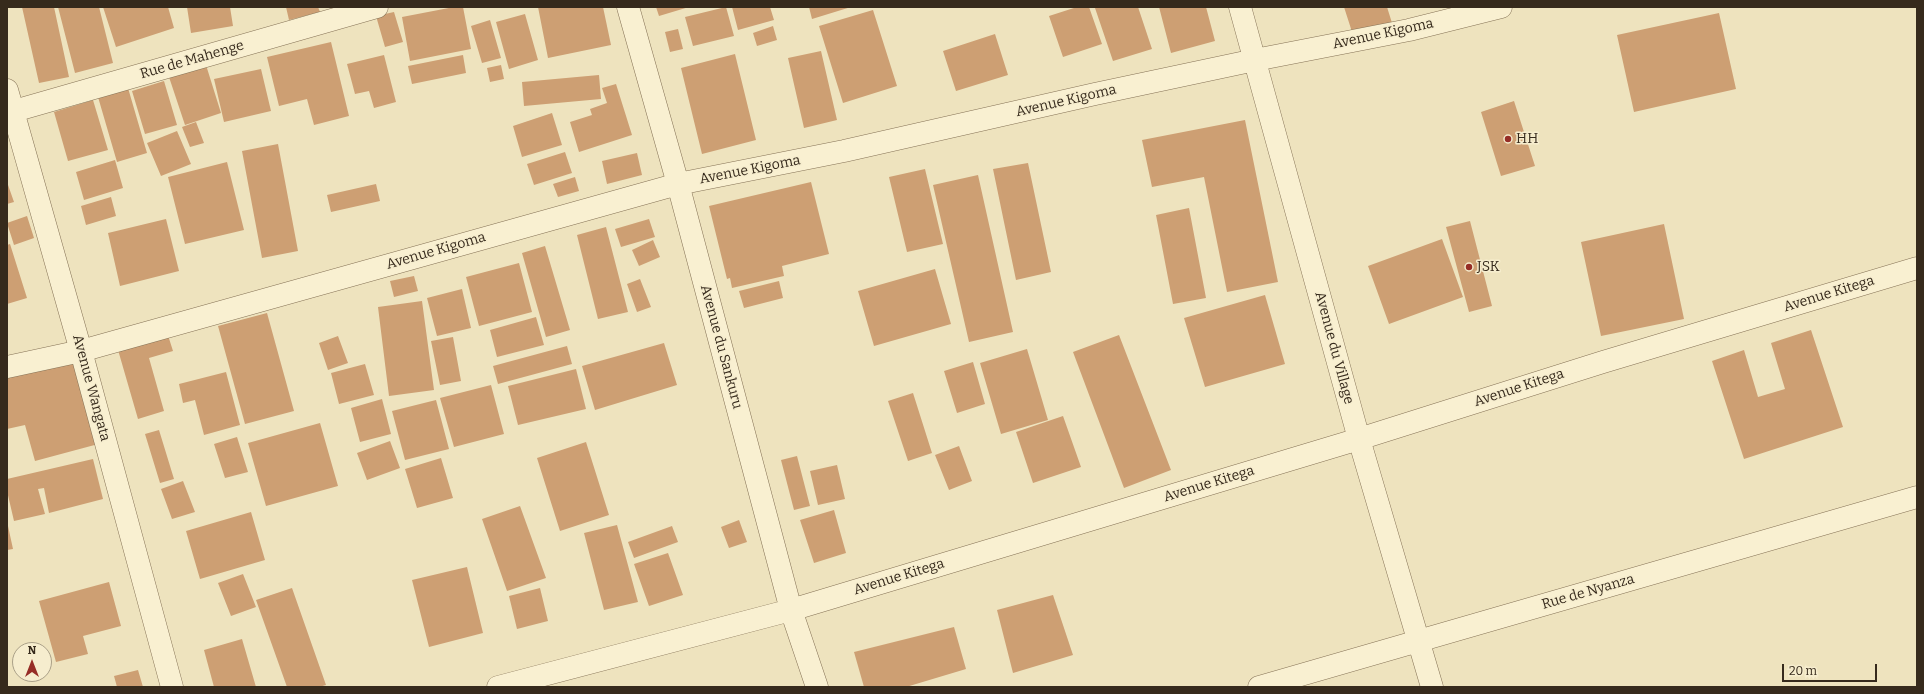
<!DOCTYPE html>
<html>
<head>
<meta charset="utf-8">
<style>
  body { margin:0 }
  #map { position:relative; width:1924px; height:694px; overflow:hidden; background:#eee3be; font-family:Bitter,serif }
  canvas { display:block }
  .frame { position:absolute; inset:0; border:8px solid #362a1c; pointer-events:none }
  .north { position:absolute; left:12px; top:642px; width:40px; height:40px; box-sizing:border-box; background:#f6edce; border:1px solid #a99f87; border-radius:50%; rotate:0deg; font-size:11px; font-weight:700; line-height:16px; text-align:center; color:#362a1c }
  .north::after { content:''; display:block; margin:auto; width:14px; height:18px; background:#962d26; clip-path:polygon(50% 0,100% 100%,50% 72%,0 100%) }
  .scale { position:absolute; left:1782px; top:664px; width:95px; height:18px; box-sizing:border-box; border:2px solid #362a1c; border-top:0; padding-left:5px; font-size:12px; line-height:14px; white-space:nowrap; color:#362a1c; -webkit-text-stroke:3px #f6edce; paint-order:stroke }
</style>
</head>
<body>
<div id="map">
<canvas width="1924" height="694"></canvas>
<div class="frame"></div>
<div class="north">N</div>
<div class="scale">20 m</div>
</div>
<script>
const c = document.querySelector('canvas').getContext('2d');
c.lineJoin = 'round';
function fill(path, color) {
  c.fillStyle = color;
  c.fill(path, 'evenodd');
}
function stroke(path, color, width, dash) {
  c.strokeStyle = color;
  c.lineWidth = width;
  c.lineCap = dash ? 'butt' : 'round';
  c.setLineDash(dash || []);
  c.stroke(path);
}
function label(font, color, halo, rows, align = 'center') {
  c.font = font + ' Bitter,serif';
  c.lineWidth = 3;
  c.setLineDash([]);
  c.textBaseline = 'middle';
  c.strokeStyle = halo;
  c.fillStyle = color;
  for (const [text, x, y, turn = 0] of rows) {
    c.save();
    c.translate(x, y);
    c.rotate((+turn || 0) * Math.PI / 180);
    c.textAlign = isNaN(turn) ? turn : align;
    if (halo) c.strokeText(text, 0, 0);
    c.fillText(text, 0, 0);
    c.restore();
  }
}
fill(new Path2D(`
  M22 7H54L69 77 39 83Z
  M58 7H99L113 63 75 73Z
  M103 7H168L174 28 116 47Z
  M187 7H230L233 26 191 33Z
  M286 7H318L320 12 289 20Z
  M454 7H463L471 49 410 61 402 17Z
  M538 7H603L611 45 548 58Z
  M656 7H689L659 16Z
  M726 7 734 36 693 46 685 17Z
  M732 7H770L774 20 738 30Z
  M809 7H851L812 19Z
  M1077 7H1089L1102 44 1063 57 1049 16Z
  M1098 7H1138L1152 49 1113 61 1095 8Z
  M1159 7H1206L1215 41 1171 53Z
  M1344 7H1387L1392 23 1353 35Z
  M873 10 897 86 843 103 819 26Z
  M394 12 403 42 385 47 376 16Z
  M1719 13 1736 89 1634 112 1617 35Z
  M525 14 538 60 509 69 496 22Z
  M490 20 501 58 482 63 471 26Z
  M773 26 777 40 757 46 753 33Z
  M678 29 683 49 670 52 665 32Z
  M995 34 1008 75 956 91 943 51Z
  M331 42 349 116 314 125 307 99 279 106 267 57Z
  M821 51 837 120 804 128 788 58Z
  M735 54 756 140 702 154 681 68Z
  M384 55 396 102 374 108 369 91 355 94 347 64Z
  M463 55 466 73 412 84 408 66Z
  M206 65 221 113 185 125 169 77Z
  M501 65 504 79 490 82 487 68Z
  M261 69 271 111 224 122 214 79Z
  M599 75 601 99 524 106 522 82Z
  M164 81 177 125 145 134 132 91Z
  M616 84 632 135 579 152 570 122 592 115 590 109 607 103 602 88Z
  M128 88 147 153 117 162 98 97Z
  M93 100 108 150 68 161 54 112Z
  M1514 101 1535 166 1501 176 1481 112Z
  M552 113 562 145 522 157 513 126Z
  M1245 120 1278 282 1227 292 1204 177 1152 187 1142 140Z
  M196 122 204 143 190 147 182 127Z
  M177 131 191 164 161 176 147 143Z
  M278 144 298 251 262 258 242 151Z
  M565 152 572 173 534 185 527 164Z
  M637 153 642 175 607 184 602 161Z
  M115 160 123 188 84 200 76 172Z
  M227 162 244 230 185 244 168 177Z
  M1028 163 1051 272 1016 280 993 169Z
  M925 169 943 244 907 252 889 177Z
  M978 175 1013 332 969 342 933 185Z
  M575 177 579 191 558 197 553 184Z
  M7 182 14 202 7 204Z
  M811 182 829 254 782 266 784 276 732 288 730 278 727 279 709 206Z
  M376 184 380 201 331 212 327 195Z
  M111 197 116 216 86 225 81 206Z
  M1189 208 1206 298 1173 304 1156 215Z
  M27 216 34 238 14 245 7 223Z
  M166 219 179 271 120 286 108 233Z
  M649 219 655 237 621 247 615 229Z
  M1470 221 1492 306 1469 312 1446 227Z
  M1664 224 1684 319 1601 336 1581 242Z
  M606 227 628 312 598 319 577 235Z
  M1442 239 1463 297 1389 324 1368 266Z
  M653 240 660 257 639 266 632 250Z
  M10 244 27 298 7 304V245Z
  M545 246 570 330 546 337 522 253Z
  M519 263 532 312 479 326 466 277Z
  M935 269 951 324 874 346 858 291Z
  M414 276 418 291 394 297 390 281Z
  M640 279 651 307 637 312 627 284Z
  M779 281 783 298 744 308 739 291Z
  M462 289 471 328 437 336 427 298Z
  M1265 295 1285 364 1205 387 1184 318Z
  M422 301 434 390 389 396 378 307Z
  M267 313 294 411 245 424 218 326Z
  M536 317 544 345 497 357 490 330Z
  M166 329 173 351 149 358 164 411 138 419 116 343Z
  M1811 330 1843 427 1744 459 1712 361 1744 350 1758 397 1785 389 1771 343Z
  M1119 335 1171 470 1124 488 1073 352Z
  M338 336 348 363 328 370 319 343Z
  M453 337 461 381 440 385 431 341Z
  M664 343 677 385 595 410 582 366Z
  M567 346 572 364 498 384 493 366Z
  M1027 349 1048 420 1001 434 980 363Z
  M79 354 102 443 35 461 25 425 7 429V376Z
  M973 362 985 404 957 413 944 371Z
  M365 364 374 395 339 404 331 373Z
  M576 369 586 409 518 425 508 386Z
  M226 372 240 425 204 435 195 400 183 403 179 384Z
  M491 385 504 434 454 447 440 398Z
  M913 393 932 453 908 461 888 401Z
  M382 399 391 434 360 442 351 408Z
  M436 400 449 449 405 460 392 411Z
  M1063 416 1081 467 1033 483 1016 432Z
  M320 423 338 486 266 506 248 443Z
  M159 430 174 479 160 483 145 434Z
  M237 437 248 472 225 478 214 444Z
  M390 441 400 468 367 480 357 453Z
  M586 442 609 515 560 531 537 458Z
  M959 446 972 481 949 490 935 455Z
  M797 456 810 506 794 510 781 460Z
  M441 458 453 498 417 508 405 469Z
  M93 459 103 499 49 513 44 488 38 489 45 514 14 521 7 491V479Z
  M837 465 845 499 818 505 810 471Z
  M183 481 195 512 172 519 161 489Z
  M520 506 546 578 507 591 482 519Z
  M834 510 846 553 814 563 800 520Z
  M251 512 265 560 200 579 186 531Z
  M739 520 747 542 729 548 721 527Z
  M617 525 638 602 604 610 584 533Z
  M8 526 13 549 7 550V527Z
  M672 526 678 542 634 558 628 542Z
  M668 553 683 595 649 606 634 564Z
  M467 567 483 633 429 647 412 580Z
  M243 574 256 607 231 616 218 583Z
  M109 582 121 626 83 636 88 654 56 662 39 601Z
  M292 588 326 685 319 687H287L256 600Z
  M540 588 548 621 517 629 509 596Z
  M1053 595 1073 655 1013 673 997 610Z
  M954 627 966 669 906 687H864L854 652Z
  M242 639 256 687H214L204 650Z
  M138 670 143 687H117L114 676Z`), '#cd9f73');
const minor = new Path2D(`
  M628 7 678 184 791 610 817 687
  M1240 7 1359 439 1432 687
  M7 113 377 7
  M7 367 81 351 678 184 844 151 1095 94 1255 60 1409 30 1501 7
  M498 687 791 610 1359 439 1603 362 1917 268
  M1259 687 1917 497`);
const tertiary = new Path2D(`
  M7 90 81 351 172 687`);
stroke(minor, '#867357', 23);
stroke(tertiary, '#867357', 23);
stroke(minor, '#f9f0d1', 22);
stroke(tertiary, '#f9f0d1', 22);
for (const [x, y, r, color] of [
  [1508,139,4,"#962d26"],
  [1469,267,4,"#962d26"]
]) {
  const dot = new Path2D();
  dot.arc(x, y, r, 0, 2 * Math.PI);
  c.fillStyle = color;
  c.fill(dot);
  stroke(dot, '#f6edce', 1.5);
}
label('14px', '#362a1c', '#f6edce', [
  ["Avenue Kigoma",1383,34,-12],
  ["Rue de Mahenge",192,60,-16],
  ["Avenue Kigoma",1066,101,-13],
  ["Avenue Kigoma",750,170,-11],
  ["Avenue Kigoma",436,251,-16],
  ["Avenue Kitega",1829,294,-17],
  ["Avenue du Sankuru",721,347,75],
  ["Avenue du Village",1334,348,75],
  ["Avenue Wangata",91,388,75],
  ["Avenue Kitega",1519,388,-18],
  ["Avenue Kitega",1209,484,-17],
  ["Avenue Kitega",899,577,-17],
  ["Rue de Nyanza",1588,592,-16]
]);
label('14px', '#362a1c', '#f6edce', [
  ["HH",1516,139],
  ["JSK",1477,267]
], 'left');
</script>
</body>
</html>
